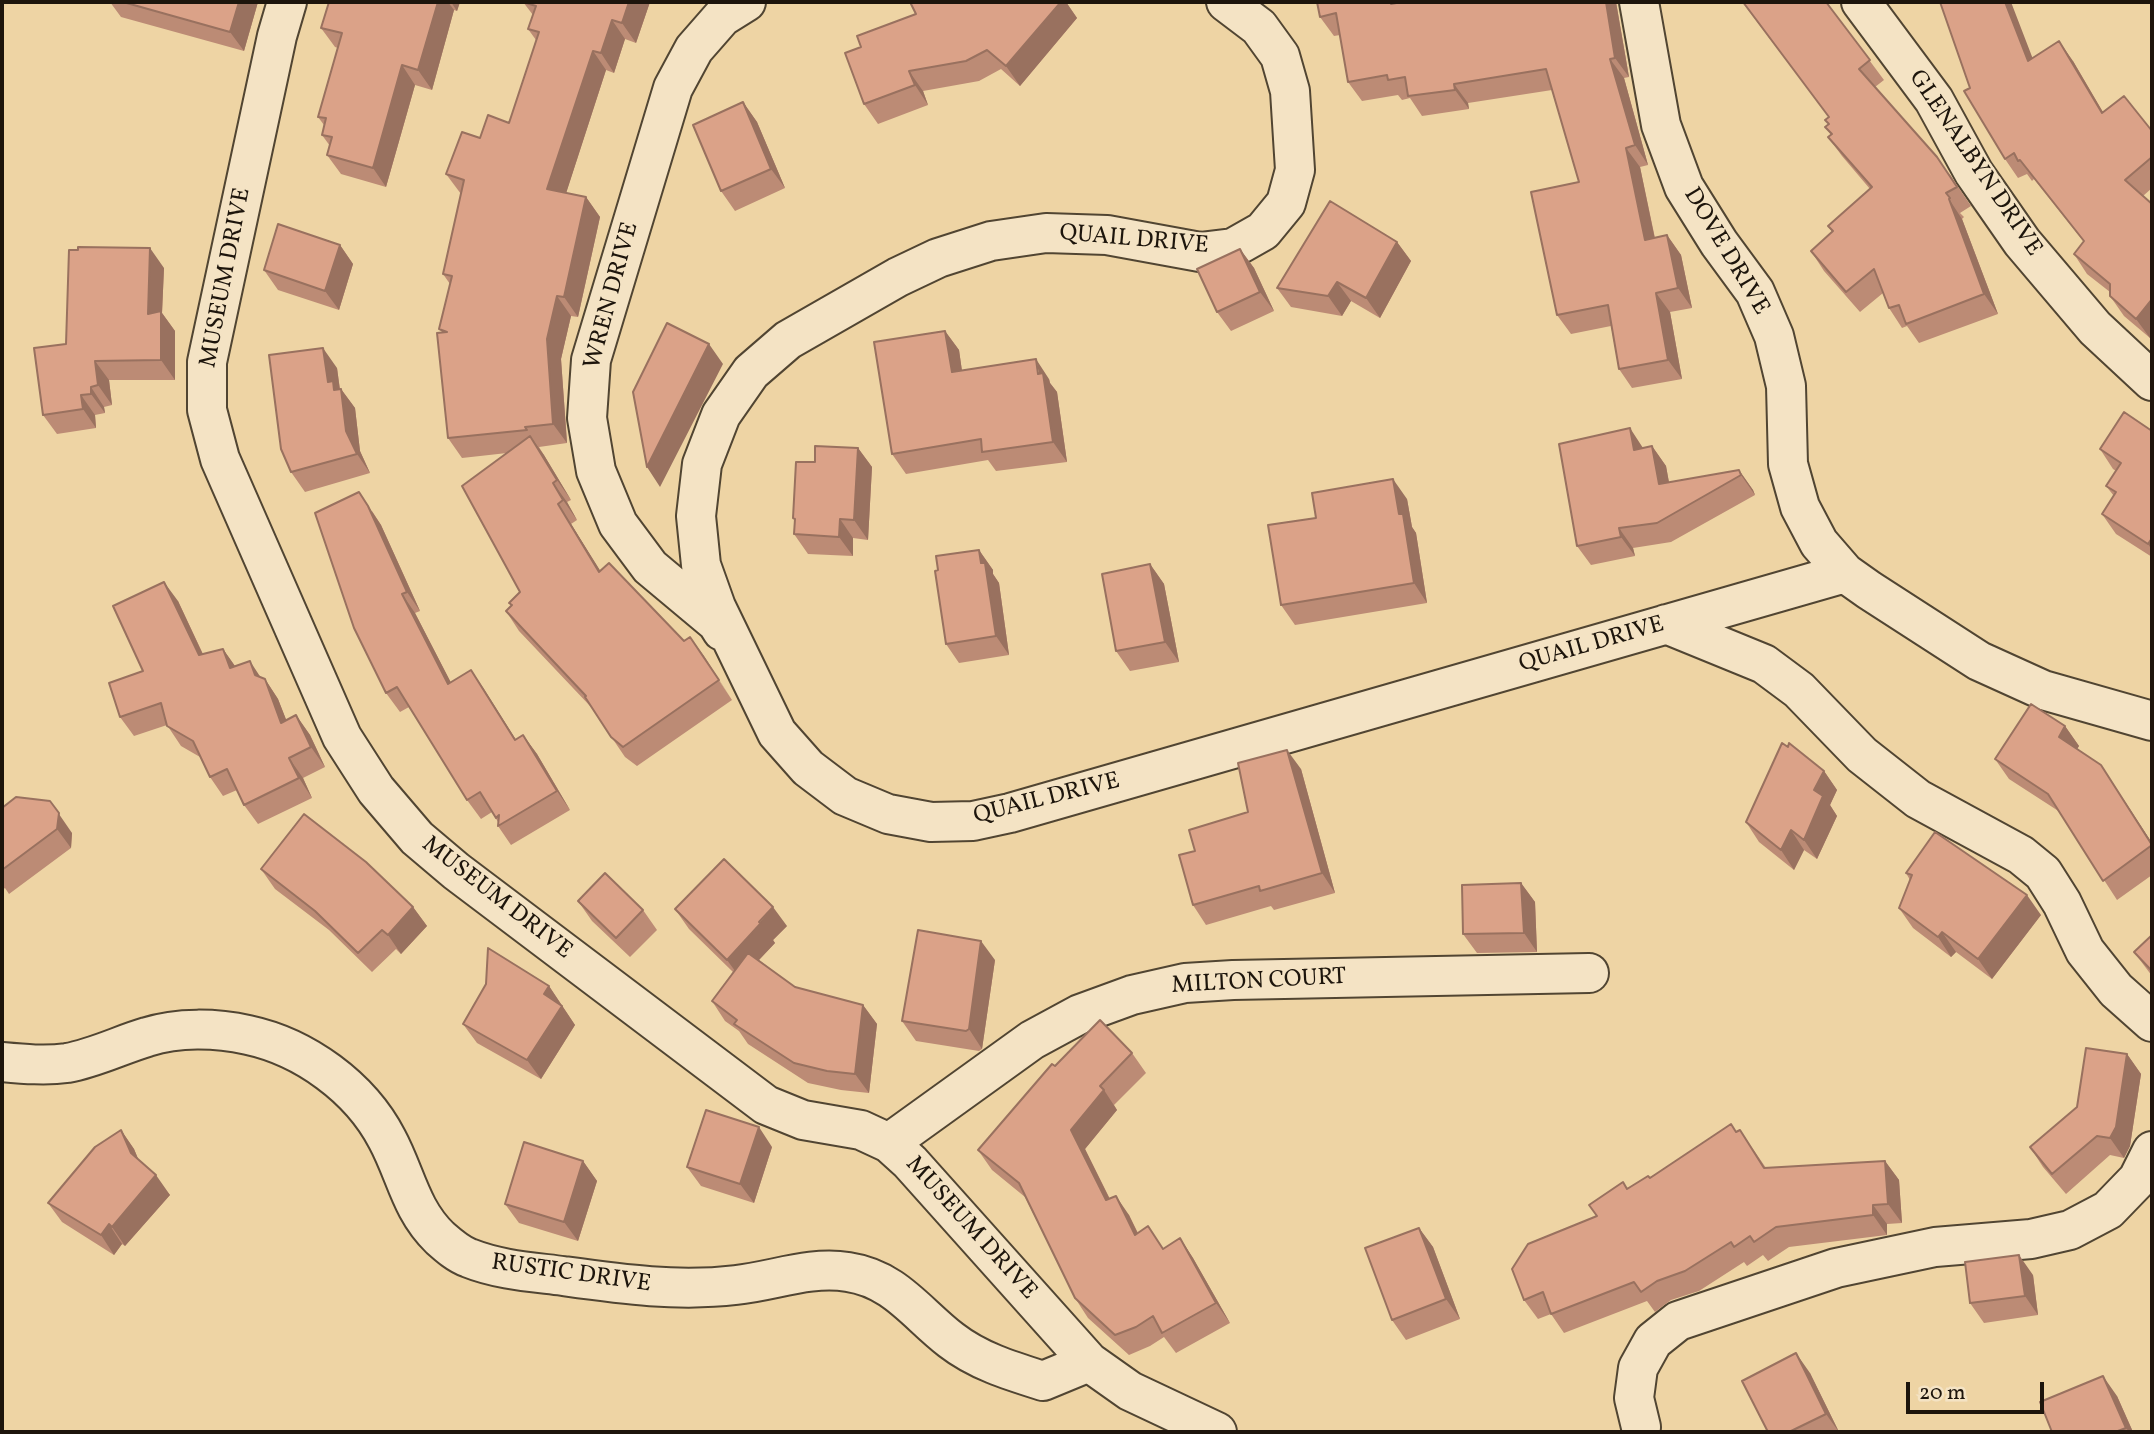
<!DOCTYPE html>
<html>
<head>
<meta charset="utf-8">
<style>
  body { margin:0 }
  #map { position:relative; width:2154px; height:1434px; overflow:hidden; background:#eed4a4; font-family:Vollkorn,serif }
  canvas { display:block }
  .frame { position:absolute; inset:0; border:4px solid #1d150c; pointer-events:none }
  .scale { position:absolute; left:1906px; top:1382px; width:138px; height:32px; box-sizing:border-box; border:4px solid #1d150c; border-top:0; padding-left:9px; font-size:21px; line-height:24px; white-space:nowrap; color:#1d150c; -webkit-text-stroke:5px #f4e3c4; paint-order:stroke }
</style>
</head>
<body>
<div id="map">
<canvas width="2154" height="1434"></canvas>
<div class="frame"></div>
<div class="scale">20 m</div>
</div>
<script>
const c = document.querySelector('canvas').getContext('2d');
c.lineJoin = 'round';
function stroke(path, color, width, dash) {
  c.strokeStyle = color;
  c.lineWidth = width;
  c.lineCap = dash ? 'butt' : 'round';
  c.setLineDash(dash || []);
  c.stroke(path);
}
function fill(path, color) {
  c.fillStyle = color;
  c.fill(path, 'evenodd');
}
function label(font, color, halo, rows, align = 'center') {
  c.font = font + ' Vollkorn,serif';
  c.lineWidth = 5;
  c.setLineDash([]);
  c.textBaseline = 'middle';
  c.strokeStyle = halo;
  c.fillStyle = color;
  for (const [text, x, y, turn = 0] of rows) {
    c.save();
    c.translate(x, y);
    c.rotate((+turn || 0) * Math.PI / 180);
    c.textAlign = isNaN(turn) ? turn : align;
    if (halo) c.strokeText(text, 0, 0);
    c.fillText(text, 0, 0);
    c.restore();
  }
}
const minor = new Path2D(`
  M287 2 277 36 207 362V410L220 459 342 737 376 790 417 838 456 871 766 1105 803 1120 861 1130 889 1143 910 1162 1089 1362 1130 1391 1217 1432
  M1226 2 1259 27 1280 56 1290 91 1295 170 1286 203 1263 231 1233 248 1200 252 1107 235 1046 233 991 241 938 258 898 277 788 340 751 372 721 415 702 464 696 516 701 565 716 607 777 733 808 768 845 796 888 814 931 822 973 821 1010 813 1845 573 1869 590 1979 661 2043 690 2152 721
  M1639 2 1661 125 1684 187 1719 243 1755 292 1774 336 1786 386 1788 464 1800 507 1819 543 1845 573
  M1861 2 1934 100 1974 173 2022 242 2095 328 2152 381
  M1666 624 1764 664 1799 690 1862 755 1918 799 2021 855 2043 873 2062 903 2085 951 2116 990 2152 1022
  M722 631 717 623 650 567 618 524 596 471 587 418 591 360 673 88 694 49 722 17 746 2
  M2 1062C24 1064 46 1066 67 1063 95 1058 120 1045 147 1037 178 1027 216 1028 248 1035 304 1047 360 1087 387 1139 406 1174 410 1209 440 1238 449 1246 458 1254 469 1258 499 1270 532 1272 563 1276 621 1284 677 1292 736 1285 774 1281 809 1266 848 1272 895 1279 916 1313 951 1340 978 1361 1011 1371 1043 1381L1089 1362
  M889 1143 1032 1040 1080 1014 1132 995 1185 983 1233 980 1589 973
  M1641 1427 1634 1398 1638 1368 1653 1341 1678 1321 1836 1268 1935 1247 2031 1239 2070 1230 2108 1210 2138 1179 2152 1151`);
stroke(minor, '#514532', 42);
stroke(minor, '#f4e3c4', 38);
fill(new Path2D(`
  M110 2H258L244 51 121 17Z
  M329 2H460L457 11 454 10 432 90 415 85 386 187 341 174 327 155 330 146 322 135 324 125 318 117 338 48 335 47 321 28Z
  M523 2H650L636 43 625 39 614 73 606 70 566 193 586 197 600 217 578 317 571 316 561 359 567 443 539 447 571 500 567 502 577 520 571 524 600 571 684 641 690 637 732 700 637 766 625 757 591 707 519 631 506 611 511 606 509 603 520 592 507 453 462 458 448 438 442 332 439 329 450 284 443 274 461 194 446 174 480 138 509 123 536 40 528 29 533 15Z
  M910 2H1066L1077 18 1020 86 1001 69 979 81 923 91 928 105 878 124 864 104 861 47 916 14Z
  M1317 2H1616L1629 77 1624 78 1648 165 1640 167 1655 238 1667 235 1681 255 1692 308 1670 312 1682 379 1632 388 1619 369 1611 326 1571 334 1557 315 1579 182 1552 90 1468 103 1469 109 1422 116 1410 98 1402 100 1398 95 1362 101 1348 82 1340 35 1334 36 1320 17Z
  M1742 2H1826L1884 80 1875 87 1951 176 1971 206 1960 213 1964 217 1962 219 1998 314 1919 343 1907 326 1902 328 1889 308 1883 293 1860 312 1824 271 1811 251 1832 232 1828 226 1870 189 1842 156 1828 137 1831 135 1825 127 1829 124V117Z
  M2033 58 2073 61 2103 112 2152 131V188L2143 196 2152 204V335L2150 338 2124 316 2110 296V292L2087 274 2074 254 2084 242 2034 179 2032 181 2027 174 2018 178 2005 159 1970 88Z
  M743 102 757 122 785 188 735 211 721 191Z
  M1397 242 1411 261 1380 318 1351 301 1342 316 1291 307 1277 288Z
  M340 245 353 264 339 310 278 290 264 270Z
  M1240 249 1254 268 1274 311 1231 331 1217 312Z
  M164 268 162 313 175 331V380H109L112 405 104 407 105 413 95 415 96 428 57 434 43 415 66 344Z
  M945 331 959 350 962 371 1049 379 1050 383 1057 392 1067 462 996 471 988 460 906 474 892 454Z
  M337 368 340 389H341L355 408 360 451 370 473 305 492 291 472Z
  M2152 431V557L2116 534 2102 514 2114 496 2106 486 2116 471 2113 469 2100 449Z
  M1652 446 1666 466 1669 483 1739 470 1753 490 1755 495 1671 542 1633 548 1635 556 1591 565 1577 546 1643 448Z
  M858 448 872 467 868 540 853 538V556L808 554 794 534 795 520 793 518 815 462Z
  M1407 499 1412 527 1416 533 1427 603 1295 625 1281 605 1316 518Z
  M372 511 381 525 420 611 415 613 451 683 471 670 516 740 523 735 537 754 570 810 511 845 498 826V822L492 812 481 819 467 800 409 707 400 712 386 693Z
  M979 550 993 570V574L999 583 1009 655 959 663 946 644Z
  M1150 564 1164 584 1179 662 1130 671 1116 651Z
  M178 601 203 654 223 649 235 666 265 679 278 699 286 720 296 715 310 735 325 767 303 778 312 798 258 824 244 805 237 790 223 796 210 777 200 757 181 746 167 725 134 736 120 717Z
  M2065 726 2079 746 2077 749 2101 765 2152 843V875L2117 900 2060 812 2009 779 1995 759Z
  M1301 769 1335 893 1274 910 1271 906 1206 925 1193 905 1195 851 1248 812Z
  M1824 771 1837 790 1830 805 1837 816 1817 859 1804 850 1794 870 1759 842 1746 822Z
  M2 808 72 833 71 848 9 894 5 888 2 890Z
  M261 869 413 907 427 926 401 954 396 949 372 972 329 930 275 889Z
  M1906 873 2041 915 1992 979 1956 952 1951 957 1913 928 1899 908 1910 880Z
  M1521 883 1535 902 1537 952 1477 953 1463 934Z
  M578 901 643 910 657 930 630 957 592 921Z
  M675 909 787 926 773 940 775 943 759 960 795 987 863 1005 877 1024 869 1093 841 1090 808 1083 748 1044 739 1031 725 1021 712 1001 733 972 689 929Z
  M2152 935V976L2134 952Z
  M995 960 982 1049 979 1051 916 1041 902 1021Z
  M549 986 575 1025 541 1079 477 1043 463 1024Z
  M1132 1053 1146 1073 1114 1105 1117 1110 1085 1149 1110 1199 1129 1215 1138 1233 1164 1249 1180 1238 1193 1258 1230 1323 1176 1353 1164 1337 1150 1346 1129 1355 1088 1318 1075 1298 1025 1197 992 1170 978 1150 1055 1066Z
  M2127 1054 2141 1074 2130 1146 2124 1158 2110 1155 2066 1194 2043 1167 2030 1147 2077 1107Z
  M121 1130 134 1149 139 1161 170 1195 125 1246 122 1244 114 1255 62 1222 48 1203Z
  M1740 1130 1766 1168 1885 1161 1899 1180 1902 1223 1887 1224V1235L1789 1247 1768 1261 1763 1255 1747 1266 1744 1262 1699 1291 1671 1300 1655 1312 1647 1301 1564 1333 1551 1314 1538 1319 1524 1300 1597 1216 1627 1189Z
  M772 1147 754 1203 701 1186 687 1167Z
  M583 1161 597 1181 578 1241 519 1223 505 1204Z
  M1419 1228 1433 1247 1460 1319 1406 1340 1392 1320Z
  M2033 1275 2038 1315 1984 1323 1970 1303Z
  M1810 1373 1839 1432H1768Z
  M2117 1396 2133 1432H2052Z`), '#bc8b75');
fill(new Path2D(`
  M239 2H258L244 51 230 32Z
  M438 2H448L454 10 432 90 418 70Z
  M451 2H460L457 11Z
  M629 2H650L636 43 622 23Z
  M1061 2H1066L1077 18 1020 86 1006 66Z
  M1606 2H1616L1629 77 1615 58Z
  M2005 2H2011L2041 80 2028 61Z
  M612 20 625 39 614 73 601 53Z
  M2059 41 2073 61 2115 133 2102 113Z
  M593 51 606 70 561 209 547 189Z
  M1610 59 1624 78 1648 165 1635 145Z
  M402 65 415 85 386 187 373 168Z
  M909 71 923 91 928 105 915 85Z
  M1454 84 1468 103 1469 109 1455 90Z
  M743 102 757 122 785 188 771 169Z
  M1626 148 1640 167 1659 259 1645 240Z
  M586 197 600 217 578 317 564 297Z
  M1949 199 1962 219 1998 314 1984 294Z
  M1667 235 1681 255 1692 308 1678 288Z
  M1397 242 1411 261 1380 318 1366 298Z
  M340 245 353 264 339 310 325 291Z
  M150 248 164 268 162 313 175 331V380L161 360 148 314Z
  M1240 249 1254 268 1274 311 1260 292Z
  M1337 282 1351 301 1342 316 1328 296Z
  M1656 293 1670 312 1682 379 1668 360Z
  M557 296 571 316 561 359 567 443 553 424 547 339Z
  M2152 299V335L2150 338 2136 319Z
  M945 331 959 350 965 392 952 372Z
  M709 344 723 364 660 487 647 467Z
  M323 348 337 368 340 391 341 389 355 408 360 451 370 473 357 454 346 431 328 382Z
  M1036 359 1049 379 1050 383 1057 392 1067 462 1053 442Z
  M95 361 109 380 112 405 98 385Z
  M91 387 104 407 105 413 91 394Z
  M81 395 95 415 96 428 83 409Z
  M1630 428 1643 448 1634 450Z
  M530 436 544 455 571 500 557 480Z
  M1652 446 1666 466 1673 504 1659 484Z
  M858 448 872 467 868 540 854 520Z
  M1739 470 1753 490 1755 495 1741 475Z
  M1393 479 1407 499 1412 527 1416 533 1427 603 1414 583 1399 514Z
  M553 483 567 502 577 520 563 500Z
  M359 492 381 525 420 611 407 592Z
  M558 504 571 524 613 591 599 572Z
  M840 519 853 538V556L839 537Z
  M1619 528 1633 548 1635 556 1621 537Z
  M2152 538V550L2148 544Z
  M979 550 993 570V574L999 583 1009 655 996 636Z
  M1150 564 1164 584 1179 662 1165 642Z
  M164 582 178 601 212 674 199 655Z
  M402 594 415 613 462 704 448 684Z
  M690 637 704 656 732 700 719 680Z
  M223 649 237 669 230 668Z
  M250 661 263 681 255 675Z
  M471 670 484 689 528 759 515 740Z
  M265 679 278 699 295 742 281 723Z
  M296 715 310 735 325 767 311 747Z
  M2065 726 2079 746 2073 756 2059 737Z
  M523 735 537 754 570 810 557 791Z
  M1287 750 1301 769 1335 893 1322 873Z
  M289 758 303 778 312 798 299 778Z
  M2101 765 2152 843V845Z
  M1824 771 1837 790 1830 805 1837 816 1817 859 1804 840 1814 790Z
  M50 801 72 833 71 848 57 829Z
  M1791 830 1804 850 1794 870 1781 850Z
  M1521 883 1535 902 1537 952 1524 933Z
  M2027 895 2041 915 1992 979 1978 959Z
  M413 907 427 926 401 954 388 935Z
  M773 907 787 926 773 940 775 943 741 979 727 960Z
  M1942 932 1956 952 1951 957 1938 937Z
  M981 941 995 960 982 1049 969 1029Z
  M549 986 575 1025 541 1079 527 1060 544 994Z
  M863 1005 877 1024 869 1093 855 1074Z
  M2127 1054 2141 1074 2130 1146 2124 1158 2110 1138Z
  M1104 1090 1117 1110 1085 1149 1120 1220 1106 1200 1071 1130Z
  M759 1127 772 1147 754 1203 740 1184Z
  M121 1130 134 1149 144 1173 131 1153Z
  M583 1161 597 1181 578 1241 564 1222Z
  M1885 1161 1899 1180 1902 1223 1888 1204Z
  M156 1175 170 1195 125 1246 112 1227Z
  M1116 1196 1129 1215 1148 1255 1135 1235Z
  M1873 1205 1887 1224V1235L1873 1215Z
  M109 1224 122 1244 114 1255 101 1235Z
  M1419 1228 1433 1247 1460 1319 1446 1299Z
  M1180 1238 1193 1258 1230 1323 1216 1303Z
  M2019 1255 2033 1275 2038 1315 2025 1296Z
  M1796 1353 1810 1373 1839 1432 1826 1414Z
  M2103 1376 2117 1396 2133 1432H2129L2126 1428Z`), '#99715f');
const building = new Path2D(`
  M123 2H239L230 32Z
  M329 2H438L418 70 402 65 373 168 327 155 332 137 322 135 326 118 318 117 342 33 321 28Z
  M523 2H629L622 23 612 20 601 53 593 51 547 189 586 197 564 297 557 296 547 339 553 424 525 427 527 430 448 438 437 333 447 332 439 329 452 276 443 274 464 180 446 174 462 132 480 138 488 115 509 123 539 32 528 29 536 6Z
  M910 2H1061L1006 66 987 50 966 61 909 71 915 85 864 104 845 53 861 47 857 36 916 14Z
  M1317 2H1391V4L1402 2H1606L1615 58 1610 59 1635 145 1626 148 1645 240 1667 235 1678 288 1656 293 1668 360 1619 369 1608 305 1557 315 1531 192 1579 182 1546 69 1454 84 1455 90 1408 96 1405 77 1388 80 1387 75 1348 82 1336 13 1320 17Z
  M1743 2H1826L1870 60 1859 69 1937 157 1957 187 1946 193 1950 198 1949 199 1984 294 1906 324 1899 305 1889 308 1874 269 1846 292 1811 251 1833 231 1828 226 1872 187 1828 137 1832 134 1825 127 1829 124 1825 120 1829 117Z
  M1940 2H2005L2028 61 2059 41 2102 113 2124 96 2152 131V157L2125 180 2152 204V299L2136 319 2110 296V284L2074 254 2084 241 2020 160 2018 161 2014 153 2005 159 1964 91 1970 88Z
  M743 102 771 169 721 191 693 125Z
  M1330 201 1397 242 1366 298 1337 282 1328 296 1277 288Z
  M278 224 340 245 325 291 264 270Z
  M78 247 150 248 148 314 161 311V360L95 361 98 385 91 387V394L81 395 83 409 43 415 34 348 66 344 69 250H78Z
  M1240 249 1260 292 1217 312 1197 269Z
  M667 323 709 344 647 467 633 392Z
  M945 331 952 372 1036 359 1038 374 1043 373 1053 442 982 452 981 439 892 454 874 342Z
  M323 348 328 382 333 381 334 390 341 389 346 431 357 454 291 472 281 449 269 355Z
  M2124 412 2152 431V538L2148 544 2102 514 2116 492 2106 486 2121 463 2100 449Z
  M1630 428 1634 450 1652 446 1659 484 1739 470 1741 475 1657 523 1619 528 1621 537 1577 546 1559 444Z
  M530 436 557 480 553 483 563 500 558 504 599 572 609 563 684 641 690 637 719 680 623 747 611 737 585 697 586 696 506 611 512 605 509 603 520 592 462 486Z
  M815 446 858 448 854 520 840 519 839 537 794 534 795 519 793 518 796 462H815Z
  M1393 479 1399 514H1403L1414 583 1281 605 1268 525 1316 518 1312 493Z
  M359 492 368 506 407 592 402 594 448 684 471 670 515 740 523 735 557 791 498 826 499 815 496 818 480 792 467 800 397 687 386 693 354 628 315 513Z
  M979 550 981 563H985L996 636 946 644 935 571 938 570 936 556Z
  M1150 564 1165 642 1116 651 1102 574Z
  M164 582 199 655 223 649 230 668 250 661 255 675 265 679 281 723 296 715 311 747 289 758 299 778 244 805 227 769 210 777 193 741 167 726 161 703 120 717 109 683 143 671 113 606Z
  M2031 704 2065 726 2059 737 2101 765 2152 845 2103 881 2048 794 1995 759Z
  M1782 743 1788 747 1789 743 1824 771 1814 790 1823 796 1804 840 1791 830 1781 850 1746 822Z
  M1287 750 1322 873 1260 891 1259 886 1193 905 1179 855 1195 851 1189 830 1248 812 1238 763Z
  M16 797 50 801 59 813 57 829 2 870V808Z
  M304 814 366 862 413 907 388 935 382 930 358 953 315 911 261 869Z
  M1935 832 2027 895 1978 959 1942 932 1938 937 1899 908 1912 875 1906 873Z
  M724 859 773 907 759 922 761 923 727 960 675 909Z
  M605 873 643 910 616 938 578 901Z
  M1521 883 1524 933 1463 934 1462 885Z
  M918 930 981 941 969 1029 966 1031 902 1021Z
  M2152 935V971L2134 952Z
  M488 948 549 986 544 994 562 1006 527 1060 463 1024 486 984Z
  M748 953 795 987 863 1005 855 1074 827 1071 794 1063 734 1024 737 1020 712 1001Z
  M1100 1020 1132 1053 1100 1086 1104 1090 1071 1130 1106 1200 1116 1196 1135 1235 1148 1226 1163 1249 1180 1238 1216 1303 1162 1333 1153 1316 1136 1327 1115 1335 1075 1298 1019 1183 978 1150 1052 1064 1055 1066Z
  M2086 1048 2127 1054 2116 1127 2110 1138 2097 1136 2052 1174 2030 1147 2077 1107Z
  M706 1110 759 1127 740 1184 687 1167Z
  M1731 1124 1736 1132 1740 1130 1764 1168 1885 1161 1888 1204 1873 1205V1215L1776 1227 1754 1242 1750 1236 1734 1247 1731 1242 1685 1271 1657 1281 1641 1292 1634 1282 1551 1314 1543 1292 1524 1300 1512 1269 1528 1244 1597 1216 1589 1205 1623 1182 1627 1189 1648 1176 1650 1178Z
  M121 1130 131 1153 156 1175 112 1227 109 1224 101 1235 48 1203 95 1147Z
  M524 1142 583 1161 564 1222 505 1204Z
  M1419 1228 1446 1299 1392 1320 1365 1248Z
  M2019 1255 2025 1296 1970 1303 1965 1262Z
  M1796 1353 1826 1414 1789 1432H1768L1742 1381Z
  M2103 1376 2126 1428 2115 1432H2052L2040 1402Z`);
fill(building, '#dba288');
stroke(building, '#99715f', 2);
label('24px', '#1d150c', '#f4e3c4', [
  ["GLENALBYN DRIVE",1974,164,56],
  ["QUAIL DRIVE",1134,241,5],
  ["DOVE DRIVE",1725,252,59],
  ["MUSEUM DRIVE",227,278,-79],
  ["WREN DRIVE",613,296,-75],
  ["QUAIL DRIVE",1592,646,-16],
  ["QUAIL DRIVE",1047,800,-14],
  ["MUSEUM DRIVE",496,899,38],
  ["MILTON COURT",1259,983,-3],
  ["MUSEUM DRIVE",970,1229,48],
  ["RUSTIC DRIVE",571,1275,8]
]);
</script>
</body>
</html>
